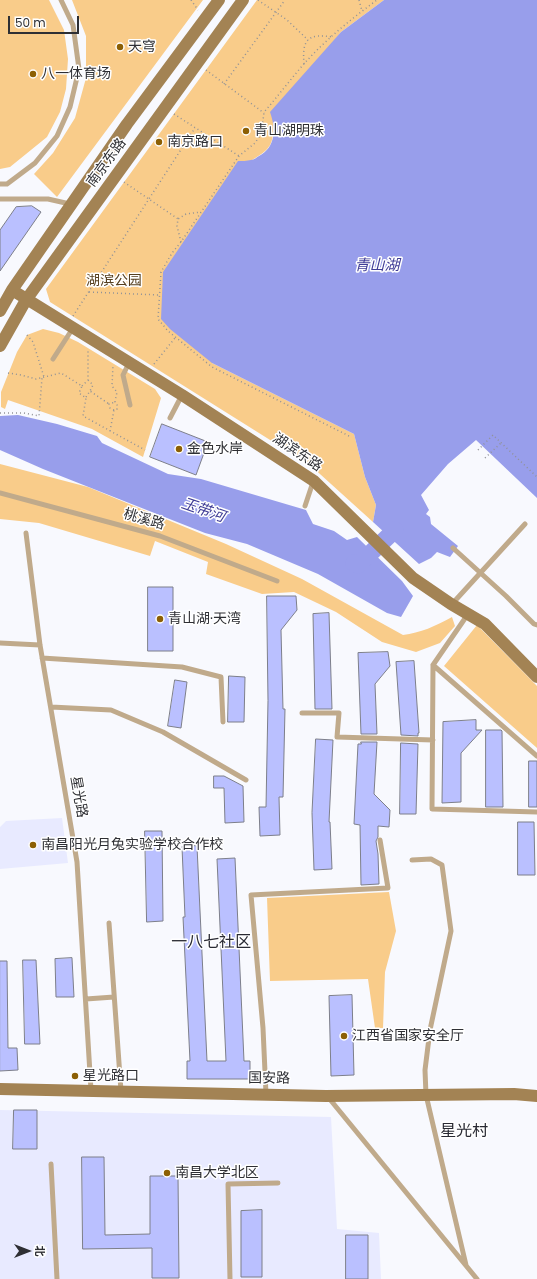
<!DOCTYPE html>
<html>
<head>
<meta charset="utf-8">
<style>
  body { margin:0 }
  #map { position:relative; width:537px; height:1279px; overflow:hidden; background:#f8f9fe; font-family:Poppins,"Noto Sans SC",sans-serif }
  canvas { display:block }
  .north { position:absolute; left:8px; top:1231px; width:40px; height:40px; -webkit-text-stroke:3px #fff; paint-order:stroke; rotate:90deg; font-size:11px; font-weight:700; line-height:16px; text-align:center; color:#2e2f34 }
  .north::after { content:''; display:block; margin:auto; width:14px; height:18px; background:#2e2f34; clip-path:polygon(50% 0,100% 100%,50% 72%,0 100%) }
  .scale { position:absolute; left:8px; top:16px; width:71px; height:18px; box-sizing:border-box; border:2px solid #2e2f34; border-top:0; padding-left:5px; font-size:12px; line-height:14px; white-space:nowrap; color:#2e2f34; -webkit-text-stroke:3px #fff; paint-order:stroke }
</style>
</head>
<body>
<div id="map">
<canvas width="537" height="1279"></canvas>
<div class="north">北</div>
<div class="scale">50 m</div>
</div>
<script>
const c = document.querySelector('canvas').getContext('2d');
c.lineJoin = 'round';
function fill(path, color) {
  c.fillStyle = color;
  c.fill(path, 'evenodd');
}
function stroke(path, color, width, dash) {
  c.strokeStyle = color;
  c.lineWidth = width;
  c.lineCap = dash ? 'butt' : 'round';
  c.setLineDash(dash || []);
  c.stroke(path);
}
function label(font, color, halo, rows, align = 'center') {
  c.font = font + ' Poppins,"Noto Sans SC",sans-serif';
  c.lineWidth = 3;
  c.setLineDash([]);
  c.textBaseline = 'middle';
  c.strokeStyle = halo;
  c.fillStyle = color;
  for (const [text, x, y, turn = 0] of rows) {
    c.save();
    c.translate(x, y);
    c.rotate((+turn || 0) * Math.PI / 180);
    c.textAlign = isNaN(turn) ? turn : align;
    if (halo) c.strokeText(text, 0, 0);
    c.fillText(text, 0, 0);
    c.restore();
  }
}
fill(new Path2D(`
  M62 818 68 863 0 869V827L6 821Z
  M0 1110 331 1117 337 1229 379 1233 381 1279H0Z`), '#e8eaff');
fill(new Path2D(`
  M0 0H49L64 30 68 59 66 89 60 112 47 137 10 167 0 169Z
  M72 0H203L57 197 34 174 53 153 75 118 86 78V36Z
  M257 0H384L341 32 273 122C274 144 271 149 252 160L212 363 354 434 365 477 376 505 373 522 310 465 50 302 46 289Z
  M43 329 59 333 78 342 155 389 161 398 143 457 92 429 8 400 5 409 1 407V392L17 352 27 335Z
  M0 464 88 487 226 544 302 579 403 635C420 633 436 626 452 617L455 626 440 643 416 652 382 642 336 612 294 592 262 594 206 574 208 562 155 541 150 556 39 523 0 519Z
  M477 625 537 686V748L444 666Z
  M389 892 396 931 385 972 383 1028H375L368 979 270 981 267 898Z`), '#f9cc8a');
fill(new Path2D(`
  M384 0H537V498L476 440 448 464 421 495 429 510 426 514 430 517 431 524 458 546 450 557 437 552 431 558 419 564 373 522 376 505 365 477 354 434 212 363 170 329 161 319 163 272 238 161C242 161 247 161 251 160 254 160 257 157 259 156 276 147 276 129 270 112L341 32Z
  M18 415 57 424 97 436 102 443 168 474 201 479 306 510 313 524 334 531 347 540 357 537 402 581 413 596 401 617 387 613 318 574 247 544 205 533 43 469 0 450V416Z`), '#989eeb');
stroke(new Path2D(`
  M354 563 358 565 395 530`), '#989eeb', 17);
const building = new Path2D(`
  M32 206 41 212 0 271V230L16 207Z
  M162 424 208 442 196 475 150 457Z
  M148 587H173V651H148Z
  M267 596H296L297 610 281 630 283 709H285L283 797H279L280 835 260 836 259 807H266L268 701Z
  M329 613 332 709H315L313 614Z
  M388 652 390 666 375 684 377 734H361L358 653Z
  M414 661 419 733H418V736L401 735 396 662Z
  M229 676 245 677 244 722H228Z
  M175 680 187 682 181 728 168 726Z
  M476 720V730H482L461 753V802L442 803 443 722Z
  M486 730H501L502 731 503 807H486Z
  M316 739 333 740 329 822H330L332 869 314 870 312 813Z
  M361 742H377L374 794 390 810 389 827 378 826V837L376 841 378 854 379 884 361 885 360 825 354 824 358 744H361Z
  M401 743 418 744 416 814H400Z
  M529 761H537V807H529Z
  M214 776H224L243 786 244 822 225 823 224 788H214Z
  M518 822H534L535 875H518Z
  M145 831H162L163 921 147 922Z
  M197 846 207 1061H226L217 859 235 858 244 1061H250V1079H187V1061H190L183 917H185L182 847Z
  M72 958 74 997H56L55 959Z
  M23 960H36L40 1044H25Z
  M0 961H7L8 1048H17L18 1070 0 1071Z
  M352 995 354 1075 331 1076 329 996Z
  M14 1110H37V1149H13Z
  M82 1157H104L105 1235 150 1234V1176H178L179 1278H152V1248L83 1249Z
  M262 1210V1277H241V1211Z
  M346 1235H368V1279H346Z`);
fill(building, '#bac0ff');
stroke(building, '#7d7f8a', 1);
stroke(new Path2D(`
  M191 0 198 10
  M258 0 287 20 308 40
  M359 0 362 11
  M304 64C302 40 307 33 333 37
  M206 70 264 113
  M224 84 285 0
  M174 114 239 156
  M124 182 178 219
  M181 242 177 226 178 219 186 214 201 212
  M89 292 159 295
  M73 316 195 128
  M27 335 33 342 44 377
  M154 364 175 338
  M8 373 21 375 36 379 61 373 82 386 79 393 86 398 83 416 145 450
  M88 380 93 385 90 391
  M82 386 88 380V350
  M86 397 90 391 109 404
  M114 410 110 408 109 404 115 402
  M0 413H24L39 416 42 378
  M110 431 114 410 117 409V405L115 402 117 392 112 386 113 365
  M349 436 212 367 168 331 158 319 161 272 172 253 181 242 239 156 255 143 261 134 264 113 265 111C278 96 290 80 303 65 324 41 351 19 377 0
  M478 450 493 435 537 477
  M485 458 501 443`), '#919297', 1.5, [1, 3]);
stroke(new Path2D(`
  M0 184H7L35 163 57 136 70 107 79 69 73 25 61 0
  M0 199H48L70 204
  M53 359 73 328
  M129 363 123 375 130 405
  M170 418 182 395
  M0 493 160 536 277 581
  M305 506 313 482
  M26 533 40 645 77 862 91 1090
  M453 548 506 596 534 624 537 625
  M452 604 525 524
  M468 614 433 665 432 809 537 812
  M0 643 40 645
  M42 658 182 667 221 677 223 722
  M433 665 537 756
  M51 707 111 710 163 732 246 780
  M302 713H339L337 737 433 740
  M412 860 431 859 442 865 451 931 430 1030 425 1070 426 1095 466 1265
  M109 923 121 1091
  M86 999 114 997
  M266 1094 263 1028 251 895 388 888 380 840
  M328 1097 477 1279
  M51 1164 57 1279
  M230 1279 228 1184 278 1183`), '#c0aa8b', 5);
stroke(new Path2D(`
  M12 290 182 395 314 481 413 578 451 604 485 624 537 677
  M0 311 12 290 127 124 219 0
  M0 346 26 300 243 0
  M0 1089 326 1096 514 1094 537 1096`), '#a38354', 12);
for (const [x, y, r, color] of [
  [120,47,4,"#8c5f04"],
  [33,74,4,"#8c5f04"],
  [246,131,4,"#8c5f04"],
  [159,142,4,"#8c5f04"],
  [179,449,4,"#8c5f04"],
  [160,619,4,"#8c5f04"],
  [33,845,4,"#8c5f04"],
  [344,1036,4,"#8c5f04"],
  [75,1076,4,"#8c5f04"],
  [167,1173,4,"#8c5f04"]
]) {
  const dot = new Path2D();
  dot.arc(x, y, r, 0, 2 * Math.PI);
  c.fillStyle = color;
  c.fill(dot);
  stroke(dot, '#fff', 1.5);
}
label('14px', '#2e2f34', '#fff', [
  ["天穹",128,47],
  ["八一体育场",41,74],
  ["青山湖明珠",254,131],
  ["南京路口",167,142],
  ["金色水岸",187,449],
  ["青山湖·天湾",168,619],
  ["南昌阳光月兔实验学校合作校",41,845],
  ["江西省国家安全厅",352,1036],
  ["星光路口",83,1076],
  ["南昌大学北区",175,1173]
], 'left');
label('14px', '#2e2f34', '#fff', [
  ["南京东路",107,163,-54],
  ["湖滨东路",297,453,34],
  ["桃溪路",144,520,16],
  ["星光路",78,797,80],
  ["国安路",269,1079,1]
]);
label('14px', '#564020', '#fff', [
  ["湖滨公园",114,281]
]);
label('italic 15px', '#403d96', '#fff', [
  ["青山湖",377,266],
  ["玉带河",203,511,19]
]);
label('16px', '#292a33', '#fff', [
  ["一八七社区",211,943],
  ["星光村",464,1132]
]);
</script>
</body>
</html>
